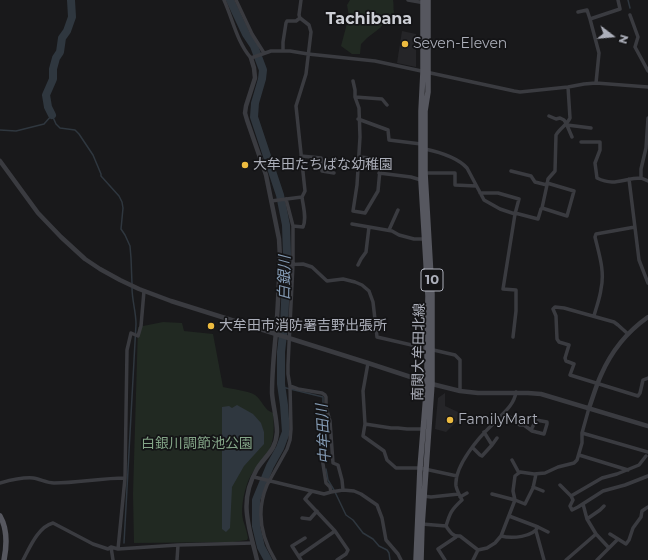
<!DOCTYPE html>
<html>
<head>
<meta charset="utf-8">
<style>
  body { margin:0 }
  #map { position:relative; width:648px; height:560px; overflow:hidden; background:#19191b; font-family:Montserrat,sans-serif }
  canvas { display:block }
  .north { position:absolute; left:592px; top:16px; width:40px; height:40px; -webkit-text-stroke:3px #141416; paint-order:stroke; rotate:106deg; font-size:11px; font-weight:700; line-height:16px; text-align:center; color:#acafba }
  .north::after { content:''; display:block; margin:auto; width:14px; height:18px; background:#acafba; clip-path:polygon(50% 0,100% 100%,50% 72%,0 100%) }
</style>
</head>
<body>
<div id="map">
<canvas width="648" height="560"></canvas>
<div class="north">N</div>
</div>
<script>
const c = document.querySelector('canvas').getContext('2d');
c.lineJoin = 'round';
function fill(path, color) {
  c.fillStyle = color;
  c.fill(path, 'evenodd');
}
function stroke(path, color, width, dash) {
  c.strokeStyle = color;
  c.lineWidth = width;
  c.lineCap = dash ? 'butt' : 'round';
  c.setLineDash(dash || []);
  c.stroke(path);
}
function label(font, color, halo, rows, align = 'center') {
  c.font = font + ' Montserrat,"Noto Sans JP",sans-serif';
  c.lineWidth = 3.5;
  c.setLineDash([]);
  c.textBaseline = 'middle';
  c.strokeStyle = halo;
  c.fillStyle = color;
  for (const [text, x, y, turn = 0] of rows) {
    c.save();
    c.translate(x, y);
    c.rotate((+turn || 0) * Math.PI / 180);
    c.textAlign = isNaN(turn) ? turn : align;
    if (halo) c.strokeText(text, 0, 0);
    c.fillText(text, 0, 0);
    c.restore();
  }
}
fill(new Path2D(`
  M402 31 416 34V67L397 63Z
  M445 393V406L458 412 457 421 446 432 435 429 438 398Z`), '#252528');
fill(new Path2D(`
  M350 0H393C394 4 393 8 394 13L389 21 384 23 380 28 367 38 361 44 360 54H352L341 46 349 16 347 5Z
  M163 322 182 323 184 331 213 334 223 387C231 389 249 391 255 395 262 400 264 410 273 413 274 426 275 440 268 452 263 460 256 467 251 475 245 486 240 507 243 520 245 526 247 532 248 538L247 540 233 542 134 543 133 494 138 327Z`), '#212922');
fill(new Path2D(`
  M237 405 253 414 261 423 264 432V444L244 466 232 487 230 528 226 532 222 529V407L229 406 232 408Z`), '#2f373f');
stroke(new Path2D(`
  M628 0 630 8
  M52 115 56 124 60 128 75 130 79 134 93 155 101 174V176L119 196 122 202 123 208 121 229 125 235 130 246 131 258 132 284
  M0 130 16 131 44 124 52 115
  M282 387 323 397V413L325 425
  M324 455 325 433
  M326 469 328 480 334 490 346 515 353 520 363 533 373 539 379 546 387 550 389 553 390 560
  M124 543 136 324C136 312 132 300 132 288`), '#2f373f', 1.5);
stroke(new Path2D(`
  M230 0 246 34 254 46 263 70 262 79 255 103 254 117 280 195 286 225 287 255 284 326 281 352V384L284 405 286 432 280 448 270 466 256 500V526L261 547 268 560
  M52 115 48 107 46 95 53 79V69L56 58 60 52 62 38 67 31 72 17 71 0`), '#2f373f', 8);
stroke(new Path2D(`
  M224 0C233 20 237 42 251 58L271 51H290L308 54 375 61 514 91 520 92 568 87 584 84 596 83 648 87
  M236 0 252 34 264 53
  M408 0 425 3
  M578 12 587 10 590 19
  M630 15 638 37 635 47 648 71
  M283 50V42L286 23 287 21H296L300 18
  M353 81 355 90V97L359 108 360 137 357 185 353 211 365 213 378 191 381 159 359 157
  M596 83 599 53 590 19 620 9 618 0
  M355 97 382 99 387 105
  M549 116 556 119 560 118 564 120 566 123 572 137
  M648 118 646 148 641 169V178L648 181
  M358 119 388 130 389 140 421 144
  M567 125 591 128
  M581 142H600V150L595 163 597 178C615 187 623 178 641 178
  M425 149C439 152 457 157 467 168L484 200 500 209 515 214
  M301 156 321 158 322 171 334 173
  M511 171 531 176 535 182 547 185 548 179 555 171 556 135C560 128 567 125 570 118L568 87
  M379 173 411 177 421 180
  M425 173H455V185L476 186
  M629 179 639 260 648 283
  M547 185 542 208 567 216 574 191 547 183
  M480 193H498L519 199 515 214 503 289 516 290V311L513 337
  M271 201 302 197 305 191 296 106 306 74 311 32 309 25 300 18 299 15 301 0
  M515 213 538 219 541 209 542 208
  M352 224 392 231 399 235 414 239H424
  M293 226 303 227C307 218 303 206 302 197
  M389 230 398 210
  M280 265 303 264 312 267 327 281 343 279 355 282 362 285 369 291 373 302 377 337 455 355 460 360V391
  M358 265 361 259 366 252 369 227
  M594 316C596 308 600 298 601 289 605 271 599 254 595 237L596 234 635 227
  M628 334 618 325 614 322 564 308 555 307 553 309 556 316 557 339 559 342 569 345 565 358 566 361 574 364 570 375 638 396 640 393 643 380 648 378
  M368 363 363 391 365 424 363 436 384 451 387 460 396 468H420L457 476
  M290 386 298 389 322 393 325 395 326 397V407L330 421 333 463 338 465 342 480 343 490
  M504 413 520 425H524L532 431 544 434 547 424V422L536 420 531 430
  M365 424 391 428H398L407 429H423
  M324 426 322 441 323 445 322 454 323 464 326 483 330 487 331 492
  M582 433 648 452
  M492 445 497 438
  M473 448 480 455 482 456 492 445 484 432
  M579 455 628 470
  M646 456 639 465 617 474 602 478 571 496 573 500 570 506 572 510 578 507 603 491 625 485 648 476
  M512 460 519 473
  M254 477 324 494 331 492 343 490 354 491 361 494 377 505 382 518 386 540 398 554 401 560
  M125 478 127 350 131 333 138 336 141 326 144 291
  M0 483C11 480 22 477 33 478 40 479 47 483 54 483 78 483 101 478 125 478L118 549
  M560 485 571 496
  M533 487 543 491
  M311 492 305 499 335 531 348 550 346 554 337 560
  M492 494 515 500 525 504 533 488 536 474
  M423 496 431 497 459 494
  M460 497 467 493
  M583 504 587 519 596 534 609 548
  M509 516 538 527 548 532
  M302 518 310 519 317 511
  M587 519 600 510 604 506
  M422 524 446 526
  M536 531 544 560
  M610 534 626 544 629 540 633 528 641 517 642 511 648 507
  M501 536C512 539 533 537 538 527
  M111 547 113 560
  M478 550 487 548 495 543 501 536 515 500 513 491 515 476 520 472 534 474 545 473 558 467 574 463 577 460 582 443V433L589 408
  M478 550 460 536C453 537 450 532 446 526 450 513 451 510 462 500 460 496 457 491 456 486 454 466 479 437 493 424 502 414 514 406 516 392
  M299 556 335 531
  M23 560C30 547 38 527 53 523L93 544 108 549 111 547 118 549 178 545 253 543
  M177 560 178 545
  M275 560C261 537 256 511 267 485L287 449 290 440 291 429 290 386 288 374V365L293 264V226L286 199
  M301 560 292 546 305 538
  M445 560 438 549 456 537
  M473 560 478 550
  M566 560 596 534
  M597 560 618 539`), '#3a3b40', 3.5);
stroke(new Path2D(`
  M251 58 254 68 255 78 246 106 245 113 247 120 266 175 279 239 280 257C279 282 278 307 276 332 274 352 272 373 272 393 273 406 277 419 277 432 276 450 266 455 257 469 238 502 249 526 257 560
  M0 161 38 213 61 237 85 259 100 269 120 280 139 289 171 301 368 363 432 384 460 391 478 393H528L541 394 648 426
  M589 408C593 397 596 386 601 375 611 352 628 331 648 317`), '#3a3b40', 4.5);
stroke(new Path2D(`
  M0 516C8 530 7 545 4 560
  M416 560 420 468 427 382V349L428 296 421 181V111L423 72V0
  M421 560 422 526 432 384V294L425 173V111L428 92V0`), '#56575f', 5.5);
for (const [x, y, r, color] of [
  [405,44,4,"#edbb3f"],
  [245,165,4,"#edbb3f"],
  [211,326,4,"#edbb3f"],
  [450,420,4,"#edbb3f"]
]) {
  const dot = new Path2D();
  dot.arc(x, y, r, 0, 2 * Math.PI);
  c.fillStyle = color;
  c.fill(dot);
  stroke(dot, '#141416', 1.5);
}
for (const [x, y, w] of [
  [432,280,22]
]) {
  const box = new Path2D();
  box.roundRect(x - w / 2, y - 11, w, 22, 3);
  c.fillStyle = '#141416';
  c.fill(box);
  stroke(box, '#acafba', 1);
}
label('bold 13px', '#acafba', null, [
  ["10",432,280]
]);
label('14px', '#acafba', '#141416', [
  ["Seven-Eleven",413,44],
  ["大牟田たちばな幼稚園",253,165],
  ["大牟田市消防署吉野出張所",219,326],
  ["FamilyMart",458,420]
], 'left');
label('14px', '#acafba', '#141416', [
  ["南関大牟田北線",419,352,-89]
]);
label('14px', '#83a487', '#141416', [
  ["白銀川調節池公園",197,444]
]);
label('italic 15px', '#849bb4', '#141416', [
  ["白銀川",285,278,-89],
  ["中牟田川",324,434,-93]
]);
label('bold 16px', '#cdcfd6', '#141416', [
  ["Tachibana",369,19]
]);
</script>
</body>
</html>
